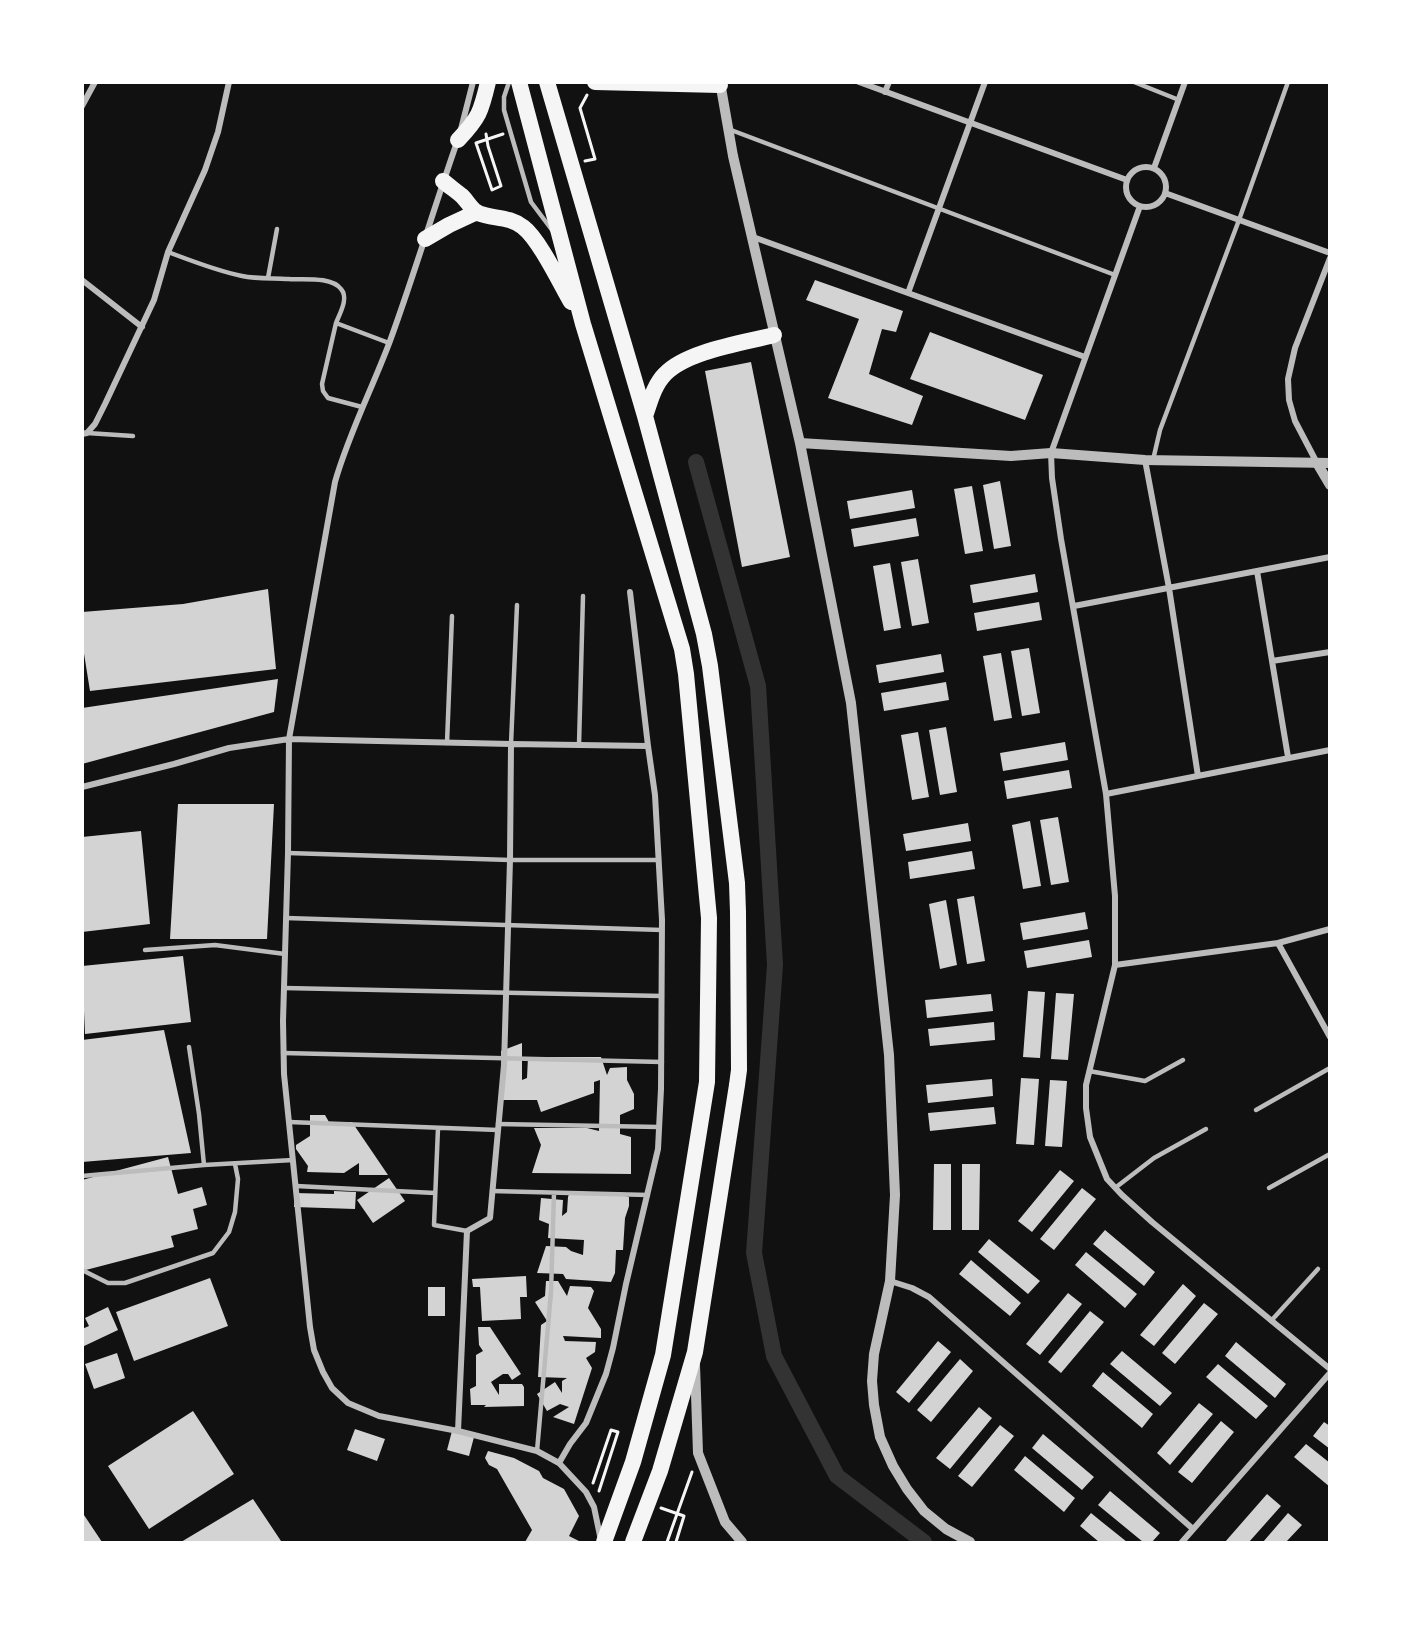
<!DOCTYPE html>
<html>
<head>
<meta charset="utf-8">
<style>
  body { margin:0 }
  #map { position:relative; width:1412px; height:1625px; overflow:hidden; background:#111; font-family:"PT Serif",serif }
  canvas { display:block }
  .frame { position:absolute; inset:0; border:84px solid #fff; pointer-events:none }
</style>
</head>
<body>
<div id="map">
<canvas width="1412" height="1625"></canvas>
<div class="frame"></div>
</div>
<script>
const c = document.querySelector('canvas').getContext('2d');
c.lineJoin = 'round';
function stroke(path, color, width, dash) {
  c.strokeStyle = color;
  c.lineWidth = width;
  c.lineCap = dash ? 'butt' : 'round';
  c.setLineDash(dash || []);
  c.stroke(path);
}
function fill(path, color) {
  c.fillStyle = color;
  c.fill(path, 'evenodd');
}
stroke(new Path2D(`
  M696 462 758 686 775 965 754 1253 774 1356 837 1476 924 1542`), '#333', 16);
fill(new Path2D(`
  M815 280 903 311 896 332 882 329 869 374 923 396 912 425 828 398 859 319 806 300Z
  M930 332 1043 375 1025 420 910 379Z
  M751 362 790 557 742 567 705 371Z
  M1000 481 1011 546 994 549 983 485Z
  M972 486 983 551 965 554 954 489Z
  M912 490 915 508 850 519 847 501Z
  M916 518 919 536 854 547 851 529Z
  M918 559 929 623 912 626 901 562Z
  M890 563 901 628 884 631 873 566Z
  M1035 574 1038 592 973 603 970 585Z
  M268 589 276 669 90 691 82 641V612L183 604Z
  M1039 602 1042 620 977 631 974 613Z
  M1029 648 1040 713 1022 716 1011 651Z
  M1001 653 1012 718 994 721 983 656Z
  M941 654 944 672 879 683 876 665Z
  M278 679 274 712 82 764V708Z
  M946 682 949 700 884 711 881 693Z
  M946 727 957 792 940 795 929 730Z
  M918 732 929 797 912 800 901 735Z
  M1065 742 1068 760 1003 771 1000 753Z
  M1069 770 1072 788 1007 799 1004 781Z
  M178 804H274L267 939H170Z
  M1058 817 1069 882 1051 885 1040 820Z
  M1030 821 1041 886 1023 889 1012 825Z
  M968 823 971 841 906 851 903 834Z
  M141 831 150 924 82 932V837Z
  M972 851 975 869 910 879 908 862Z
  M974 896 985 961 967 964 957 899Z
  M946 900 957 965 940 969 929 904Z
  M1085 912 1088 929 1023 940 1020 923Z
  M1089 940 1092 957 1027 968 1024 951Z
  M183 956 191 1022 85 1034 82 966Z
  M1028 991 1045 992 1040 1058 1023 1057Z
  M1056 993 1074 994 1068 1060 1051 1059Z
  M991 994 993 1011 927 1018 925 1000Z
  M994 1022 995 1040 930 1046 928 1029Z
  M164 1030 191 1153 82 1162V1040Z
  M522 1043V1080L527 1078 528 1057H601L607 1075 610 1068 627 1067V1080L634 1094V1109L620 1115V1134L631 1137V1174L532 1173 541 1145 534 1128H587L599 1131 600 1080 594 1082V1093L541 1112 537 1100H502L501 1051Z
  M1021 1078 1039 1079 1034 1145 1016 1144Z
  M992 1079 993 1096 928 1103 926 1085Z
  M1050 1080 1067 1081 1062 1147 1045 1146Z
  M994 1107 996 1124 930 1131 928 1113Z
  M310 1115H325L329 1122H352L388 1175H359V1163L344 1173 307 1172 308 1166 296 1149V1145L310 1136Z
  M168 1157 178 1194 202 1187 207 1205 193 1209 198 1229 171 1236 174 1247 82 1271V1180Z
  M934 1164H951V1230H933Z
  M962 1164H980L979 1230H962Z
  M1060 1170 1074 1181 1032 1232 1018 1221Z
  M389 1178 405 1201 373 1223 357 1200Z
  M1082 1188 1096 1199 1054 1250 1040 1239Z
  M334 1191 356 1192 355 1209 294 1207 295 1193 334 1194Z
  M570 1191 619 1194 629 1197V1206L625 1218 623 1250H616L615 1273 611 1282 566 1279 563 1274 537 1273 546 1246 566 1247 571 1251 583 1255 584 1240 548 1238 549 1224 539 1220 541 1198 563 1200 562 1216 567 1212 568 1197Z
  M1105 1230 1155 1272 1144 1286 1093 1244Z
  M989 1239 1040 1281 1028 1294 978 1252Z
  M1086 1252 1137 1294 1125 1308 1075 1265Z
  M971 1260 1021 1303 1010 1316 959 1274Z
  M526 1276 527 1297H520L521 1319 482 1321 480 1287H473L472 1279Z
  M210 1278 228 1326 134 1361 116 1312Z
  M546 1281H558L567 1296 570 1286 591 1287 594 1291 588 1308 601 1329V1338L563 1336 565 1341 596 1342 595 1352 586 1358 592 1368 574 1424 553 1417 569 1407 560 1404 547 1411 537 1394 555 1382 562 1393V1381L567 1378 538 1377 541 1325 547 1321 535 1302 545 1296Z
  M1183 1284 1196 1296 1154 1346 1140 1335Z
  M428 1287H445V1316H428Z
  M1068 1293 1082 1304 1040 1355 1026 1344Z
  M1204 1303 1218 1314 1175 1364 1162 1353Z
  M108 1307 118 1330 82 1347V1329L89 1326 85 1318Z
  M1090 1311 1104 1322 1061 1373 1048 1362Z
  M478 1327H490L521 1374 512 1380 508 1374H503L491 1382 499 1395V1384H522L524 1387V1406L484 1407 486 1405H471L470 1389 476 1386V1355L483 1351 479 1345Z
  M938 1341 951 1352 909 1403 896 1392Z
  M1236 1342 1286 1384 1275 1398 1225 1356Z
  M1122 1351 1172 1393 1160 1406 1110 1364Z
  M117 1353 125 1378 94 1389 85 1364Z
  M960 1359 973 1371 931 1422 917 1410Z
  M1218 1364 1268 1406 1256 1419 1206 1377Z
  M1103 1372 1153 1414 1142 1428 1092 1386Z
  M1199 1403 1213 1414 1170 1465 1157 1453Z
  M979 1407 992 1418 950 1469 936 1458Z
  M193 1411 234 1474 149 1529 108 1466Z
  M1221 1421 1234 1432 1192 1483 1178 1472Z
  M1324 1422 1330 1426V1449L1313 1436Z
  M1000 1425 1014 1436 972 1487 958 1476Z
  M355 1429 385 1439 377 1461 347 1450Z
  M452 1431 474 1437 469 1456 447 1450Z
  M1043 1434 1094 1477 1082 1490 1032 1448Z
  M1306 1444 1330 1463V1487L1294 1457Z
  M488 1451 514 1458 539 1471 543 1478 564 1489 579 1516 569 1536 581 1542H525L532 1530 497 1469 489 1465 485 1458Z
  M1025 1456 1075 1498 1064 1512 1014 1470Z
  M1110 1491 1160 1533 1152 1542H1143L1098 1505Z
  M1267 1494 1281 1506 1249 1542H1225Z
  M253 1499 281 1541 278 1542H181Z
  M82 1512 102 1542H82Z
  M1091 1513 1102 1522 1127 1542H1099L1080 1526Z
  M1288 1513 1302 1525 1286 1542H1263Z`), '#d3d3d3');
stroke(new Path2D(`
  M486 134 488 146 501 186 492 190 476 143 503 134
  M585 161 595 159 580 108 587 95
  M593 1483 611 1430 618 1432 599 1491
  M661 1508 684 1516 676 1542
  M667 1542 692 1472`), '#f5f5f5', 3);
stroke(new Path2D(`
  M509 82 504 97V110L531 202 552 230
  M1134 82 1179 100
  M731 130 1115 275
  M168 252C192 261 217 271 242 276 257 279 273 278 288 279 303 280 331 276 341 289 349 298 340 313 336 323
  M268 278 277 229
  M362 407 328 398 323 391 322 384 336 323 389 343
  M87 433 133 436
  M1153 460 1160 430 1239 220 1288 82
  M447 743 452 616
  M511 744 517 605
  M579 745 583 596
  M288 853 510 860H659
  M286 918 662 930
  M145 950 215 945 285 954
  M284 988 662 996
  M189 1047 199 1114 204 1165
  M283 1053 662 1062
  M1089 1071 1145 1081 1183 1060
  M1256 1110 1330 1068
  M289 1122 498 1130
  M498 1124 659 1127
  M438 1128 434 1225 467 1231
  M82 1176 204 1165 293 1160
  M296 1186 435 1193
  M1115 1188 1154 1158 1206 1129
  M1269 1188 1330 1154
  M492 1191 648 1195
  M82 1270 108 1283H125L213 1253 229 1232 235 1212 238 1179 235 1164
  M1271 1321 1318 1269
  M537 1451 551 1292 554 1193`), '#bcbcbc', 4.5);
stroke(new Path2D(`
  M859 82 1127 180
  M885 92 889 82
  M82 106 95 82
  M461 129 473 82
  M457 142C434 208 414 275 390 341 372 389 349 433 335 482L289 739 288 853 283 1021 284 1074 310 1327 314 1350 323 1372 332 1388 348 1403 379 1416 458 1431 537 1451 559 1463 586 1492 594 1507 600 1536
  M1126 187a20 20 0 1 1 40 0a20 20 0 1 1-40 0Z
  M1154 168 1185 82
  M1165 193 1330 253
  M1140 206 1051 453 1052 478 1061 539 1106 794 1115 896V965L1086 1085V1108L1090 1137 1107 1179 1122 1195 1152 1222 1330 1369
  M753 237 1085 357
  M82 280 142 327
  M908 293 985 82
  M82 434 87 433 95 424 105 404 154 300 168 252 205 170 218 132 229 82
  M1145 460 1169 588 1198 776
  M1317 463 1295 421 1289 400 1288 379 1295 348 1330 258
  M1257 571 1288 757
  M1074 606 1330 557
  M1272 661 1330 652
  M82 787 174 764 229 748 289 739 511 744 648 746
  M1106 794 1330 750
  M1278 943 1330 929
  M1115 965 1278 943 1330 1037
  M890 1281 912 1288 929 1297 1193 1529
  M458 1431 467 1231 490 1218 504 1065 510 860 511 744
  M559 1463 570 1444 586 1423 606 1374 613 1348 626 1284 658 1149 661 1089 662 920 655 795 648 746 630 592
  M1182 1542 1330 1373`), '#bcbcbc', 6);
stroke(new Path2D(`
  M720 82 733 156 800 443 851 703 889 1055 895 1195 890 1281 874 1354 872 1381 874 1405 880 1437 893 1466 907 1489 924 1511 946 1529 970 1542
  M800 443 1011 456 1051 453 1145 460 1330 463
  M1317 463 1330 485
  M695 1365 698 1453 725 1522 742 1542`), '#bcbcbc', 10);
stroke(new Path2D(`
  M519 82 583 324 682 649 686 674 709 918 707 1082 663 1355 633 1462 604 1542
  M547 82 645 416 704 634 710 666 737 883 738 912 739 1070 737 1085 695 1352 660 1471 633 1542
  M595 82 720 85
  M458 140C479 118 481 112 488 82
  M443 181C449 186 456 191 462 196 467 201 472 210 478 213 493 219 509 216 523 227 539 239 560 283 571 302
  M425 239 449 225 477 212
  M645 416C650 402 654 385 665 374 687 351 743 343 774 335`), '#f5f5f5', 16);
</script>
</body>
</html>
